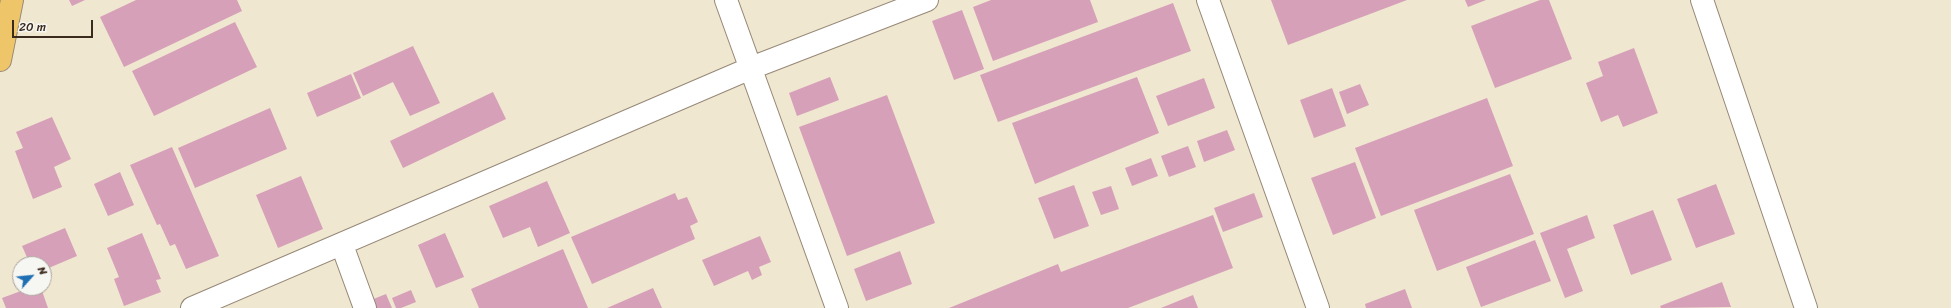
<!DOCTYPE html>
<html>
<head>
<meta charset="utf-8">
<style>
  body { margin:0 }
  #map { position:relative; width:1951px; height:308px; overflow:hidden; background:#f0e7d0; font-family:Sriracha,sans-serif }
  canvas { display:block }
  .north { position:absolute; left:12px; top:256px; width:40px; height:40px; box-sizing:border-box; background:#f6f6f2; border:1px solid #aba49d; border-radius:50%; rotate:63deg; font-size:11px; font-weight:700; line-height:16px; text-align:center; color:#3b2a1e }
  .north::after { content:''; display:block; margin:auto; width:14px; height:18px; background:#1f6fb2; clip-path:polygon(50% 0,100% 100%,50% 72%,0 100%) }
  .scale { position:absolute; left:12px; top:20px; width:81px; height:18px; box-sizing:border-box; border:2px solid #3b2a1e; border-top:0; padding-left:5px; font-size:12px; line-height:14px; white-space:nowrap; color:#3b2a1e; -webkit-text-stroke:3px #f6f6f2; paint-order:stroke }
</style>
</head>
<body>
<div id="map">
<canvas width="1951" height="308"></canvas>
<div class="north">N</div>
<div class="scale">20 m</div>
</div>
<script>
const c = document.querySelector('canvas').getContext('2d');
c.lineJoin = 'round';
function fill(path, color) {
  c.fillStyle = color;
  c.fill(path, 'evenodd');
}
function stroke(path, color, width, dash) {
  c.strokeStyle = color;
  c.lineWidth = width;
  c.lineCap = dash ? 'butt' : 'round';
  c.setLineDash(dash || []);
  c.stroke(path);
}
fill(new Path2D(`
  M69 0H85L72 6Z
  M136 0H237L242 11 124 67 100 17Z
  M991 0H1090L1098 22 993 61 973 7Z
  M1271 0H1407L1288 45Z
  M1465 0H1486L1468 7Z
  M1540 0H1549L1572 59 1495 88 1471 26Z
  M1173 3 1191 51 998 122 980 75Z
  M962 10 984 69 954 80 932 21Z
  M235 22 257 67 154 116 132 71Z
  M413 46 440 103 410 116 393 82 363 96 353 73Z
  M1634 48 1658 113 1623 127 1618 115 1601 122 1586 83 1603 76 1598 62Z
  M351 74 361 98 317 117 307 93Z
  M830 77 839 100 797 116 789 93Z
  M1137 77 1159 133 1035 184 1012 123Z
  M1204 78 1215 108 1168 126 1156 96Z
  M1360 84 1369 105 1347 114 1339 92Z
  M1332 88 1346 126 1314 138 1300 100Z
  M493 92 506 119 403 168 390 141Z
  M887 95 935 223 847 256 799 127Z
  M1487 98 1513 166 1381 216 1355 148Z
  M270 108 287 149 195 188 178 148Z
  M52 117 71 159 54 167 62 187 33 199 15 151 23 148 16 132Z
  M1227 130 1235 150 1204 162 1197 141Z
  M1188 146 1196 167 1169 177 1161 156Z
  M172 147 219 256 186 269 175 244 170 246 160 224 157 225 130 165Z
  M1151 158 1158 176 1132 186 1125 168Z
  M1355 162 1376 218 1333 235 1311 178Z
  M120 172 134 205 108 216 94 184Z
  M1510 174 1534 234 1437 271 1414 210Z
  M301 176 323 229 278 248 256 195Z
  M547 181 570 233 538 247 530 227 503 238 489 206Z
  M1716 184 1735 234 1696 248 1677 199Z
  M1074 185 1089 226 1054 239 1038 198Z
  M1111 186 1119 209 1101 215 1092 192Z
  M675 193 678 200 687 197 698 222 690 226 695 239 592 284 571 237Z
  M1254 193 1263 217 1223 232 1214 208Z
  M1653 210 1672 260 1631 275 1613 225Z
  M1213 215 1233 268 1128 308H949L1058 264 1061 272Z
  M1587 215 1595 238 1567 249 1583 291 1565 298 1540 233Z
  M65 228 77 256 44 270V264H30L22 246Z
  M142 233 161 279 156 280 161 292 124 306 114 279 119 277 107 248Z
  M445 233 464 277 436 288 418 245Z
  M760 236 771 262 759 267 762 275 752 280 748 271 714 286 702 260Z
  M1535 240 1551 281 1481 307 1466 267Z
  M563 249 588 308H479L471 289Z
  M900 251 912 284 866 301 854 269Z
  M1722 282 1731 307 1661 308 1660 306Z
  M29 288H41L48 308H6L2 298Z
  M653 288 662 308H607Z
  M1405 289 1412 308H1366L1365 304Z
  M411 290 416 302 401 308H396L392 298Z
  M386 294 392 308H369L366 302Z
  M1193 295 1198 308H1161Z`), '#d6a0b9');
const minor = new Path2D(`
  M726 0 837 308
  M1208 0 1318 308
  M1702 0 1806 308
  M342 245 365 308
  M192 308 751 68 927 0`);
const trunk = new Path2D(`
  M0 60 12 0`);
stroke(minor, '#968877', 24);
stroke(trunk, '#968877', 24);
stroke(minor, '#fff', 22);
stroke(trunk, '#eec569', 22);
</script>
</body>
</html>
